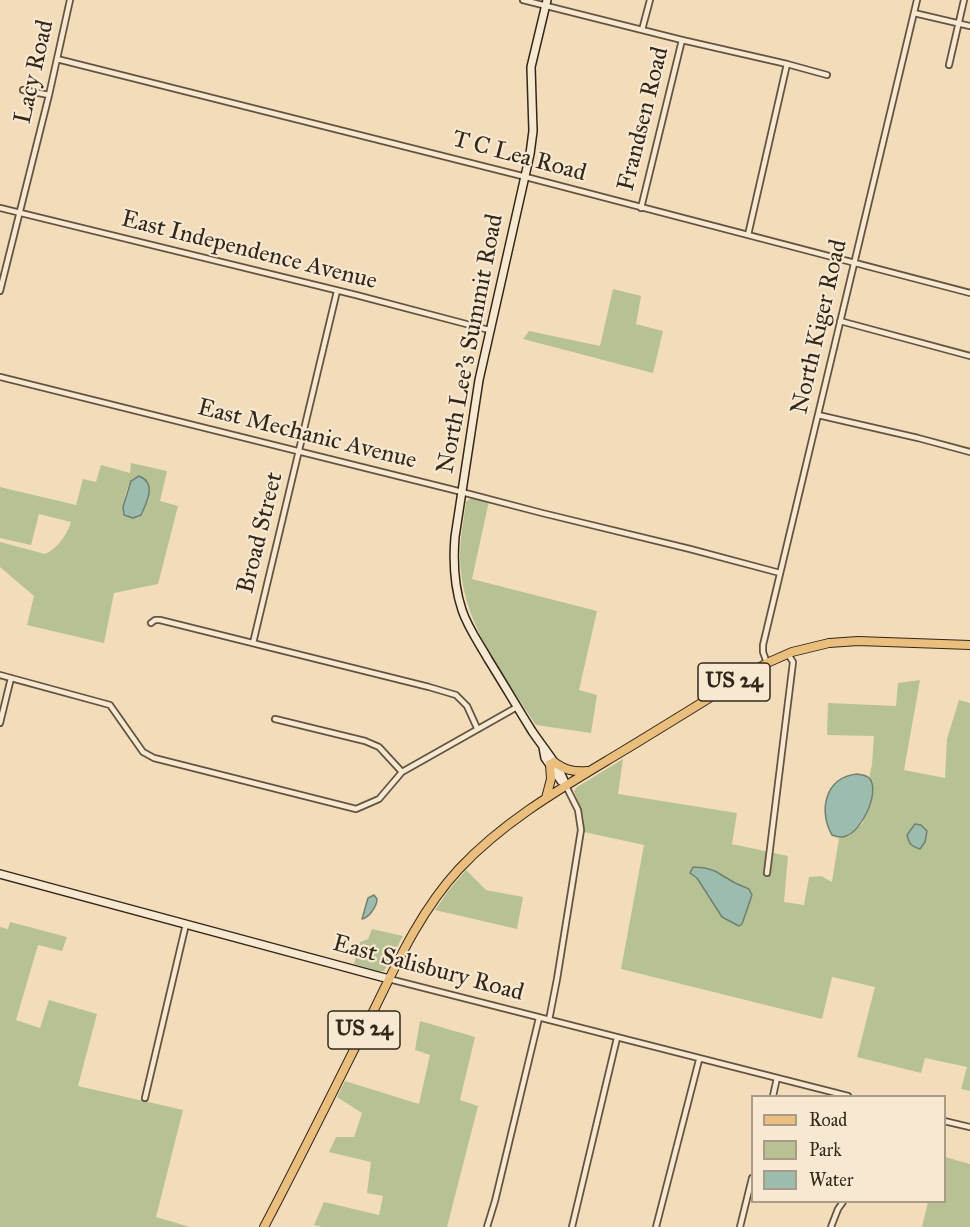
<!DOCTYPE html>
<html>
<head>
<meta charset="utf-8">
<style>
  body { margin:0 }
  #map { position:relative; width:970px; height:1227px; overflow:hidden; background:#f3dcba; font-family:"IM FELL Great Primer",serif }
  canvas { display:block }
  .legend { position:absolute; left:751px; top:1095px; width:195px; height:108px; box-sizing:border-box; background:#f7e8d2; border:2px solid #a99b88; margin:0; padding:8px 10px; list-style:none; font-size:18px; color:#33271a }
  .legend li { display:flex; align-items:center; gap:12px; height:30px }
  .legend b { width:30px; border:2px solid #a99b88 }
</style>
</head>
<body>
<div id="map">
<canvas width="970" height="1227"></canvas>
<ul class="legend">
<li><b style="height:8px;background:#eabe7d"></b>Road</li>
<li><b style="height:16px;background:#b6c294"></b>Park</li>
<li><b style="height:16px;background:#9cbcad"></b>Water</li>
</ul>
</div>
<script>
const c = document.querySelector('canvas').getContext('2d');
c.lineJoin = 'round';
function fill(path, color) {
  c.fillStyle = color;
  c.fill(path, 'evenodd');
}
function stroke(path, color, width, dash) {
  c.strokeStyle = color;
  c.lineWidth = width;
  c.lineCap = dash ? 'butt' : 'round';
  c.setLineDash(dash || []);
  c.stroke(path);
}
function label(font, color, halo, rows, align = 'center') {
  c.font = font + ' "IM FELL Great Primer",serif';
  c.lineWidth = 4.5;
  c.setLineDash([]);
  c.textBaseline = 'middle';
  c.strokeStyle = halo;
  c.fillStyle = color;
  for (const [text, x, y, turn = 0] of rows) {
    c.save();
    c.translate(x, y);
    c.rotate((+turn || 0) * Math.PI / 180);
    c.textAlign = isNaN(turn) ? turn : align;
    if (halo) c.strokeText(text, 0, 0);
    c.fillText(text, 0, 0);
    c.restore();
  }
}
fill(new Path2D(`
  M613 289 641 296 636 324 663 331 653 373 523 339 529 331 600 346Z
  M131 463 167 471 160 501 178 506 158 584 114 593 104 643 27 625 34 596 0 567V542L45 554C57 549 67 535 71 522L39 514 31 545 0 538V487L76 505 83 479 96 482 101 465 130 473ZM139 476 149 487 148 500 124 515C122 504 126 488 132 479Z
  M471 498 489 501 472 579 597 611 579 690 597 695 591 733 536 725C505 678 467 629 461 572 458 548 463 525 466 502Z
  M920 680 904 770 945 778 947 739 959 700 970 703V1091L961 1089 967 1067 925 1058 921 1073 857 1057 875 987 832 977 822 1019 621 969 644 845 584 832 583 815 574 791 577 787 623 759 618 794 737 813 732 844 788 856 784 902 804 905 809 877 821 876 832 882 839 838 849 836 863 823 872 786 869 779 872 764 874 736 827 735 828 703 896 706 898 683Z
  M466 870 486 890 523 897 517 929 435 910 449 890Z
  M10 922 67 937 62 951 38 945 16 1020 40 1028 49 1000 97 1014 78 1086 183 1110 156 1217 190 1227H0V927L8 929Z
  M372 929 403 936 384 971H379L354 964 360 942 368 939Z
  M420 1021 475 1037 460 1100 478 1106 447 1227H322L314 1225 324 1202 379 1215 383 1196 367 1193 371 1162 329 1152 336 1137H354L362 1113 337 1097 345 1081 419 1104 430 1055 415 1050Z
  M945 1157 970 1164V1227H922L928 1202H944Z`), '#b6c294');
const water = new Path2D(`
  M139 476C157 483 147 502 141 515L133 518 124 515 123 507 131 481Z
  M857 774C861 775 867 775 870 779 880 793 861 832 846 836 841 838 837 837 832 835 818 811 825 777 857 774Z
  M915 824 921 825 927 831 925 842 920 849C911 846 909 844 907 835Z
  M693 867 705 868 715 871 735 883 749 889 752 895 742 924 739 926 722 917 697 878 690 873Z
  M374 895 377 899C377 906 369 918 362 919L368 898Z`);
fill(water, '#9cbcad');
stroke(water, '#728072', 1.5);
const street = new Path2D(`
  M523 0 682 40 787 64 827 75
  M914 13 970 26
  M642 30 650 0
  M57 59 526 177 970 293
  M949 65 964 0
  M23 90 49 95
  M0 208 356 295 489 330
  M641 208 682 40
  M748 235 787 64
  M0 291 49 95 70 0
  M840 321 970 356
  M0 377 454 490 542 513 690 549 780 573
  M818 415 918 438 970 452
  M151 623 155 620H160L429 687 456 695 467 706 477 728
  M253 643 337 291
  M767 663 763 652V645L917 0
  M0 675 110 705 143 752 154 758 356 809 379 799 402 772 517 707
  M275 719 365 741 379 747 402 772
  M0 723 11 678
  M767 873 793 662 788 654
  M389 979 848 1096
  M549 1020 557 979 581 830 578 810 566 786
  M773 1096 777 1078
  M145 1098 186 924
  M944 1121 970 1127
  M487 1227 495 1201 539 1018
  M572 1227 617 1038
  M656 1227 699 1060
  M740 1227 752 1178
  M831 1227 838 1209 843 1202`);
const secondary = new Path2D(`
  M547 0 531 67 533 131 530 154 479 380 455 537C453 562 454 586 462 610 468 628 479 643 488 659 503 683 517 707 532 731 544 749 559 765 566 786
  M543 747 545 758 561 781
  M0 874 389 979`);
const primary = new Path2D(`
  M554 762C565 770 573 772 587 771
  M546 798 551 779 550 764
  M264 1227C301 1157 335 1087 371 1016 396 965 420 911 459 869 503 822 558 790 613 757 658 730 703 702 748 674L767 663 792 652 829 643 858 641 970 645`);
stroke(street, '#635442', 8);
stroke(secondary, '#33271a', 10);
stroke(primary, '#33271a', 10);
stroke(street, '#f7e8d2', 4.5);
stroke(secondary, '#f7e8d2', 7);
stroke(primary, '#eabe7d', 8);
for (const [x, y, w] of [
  [734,682,72],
  [364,1030,72]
]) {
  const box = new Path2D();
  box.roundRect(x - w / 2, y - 19, w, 38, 4.5);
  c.fillStyle = '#f7e8d2';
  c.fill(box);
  stroke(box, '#33271a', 1.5);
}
label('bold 22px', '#33271a', null, [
  ["US 24",734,682],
  ["US 24",364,1030]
]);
label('24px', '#33271a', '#f7e8d2', [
  ["Lacy Road",35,72,-77],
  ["Frandsen Road",644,119,-76],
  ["T C Lea Road",519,157,15],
  ["East Independence Avenue",249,251,14],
  ["North Kiger Road",820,327,-77],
  ["North Lee's Summit Road",471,344,-79],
  ["East Mechanic Avenue",307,435,14],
  ["Broad Street",261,533,-76],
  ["East Salisbury Road",428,969,15]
]);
</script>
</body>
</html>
